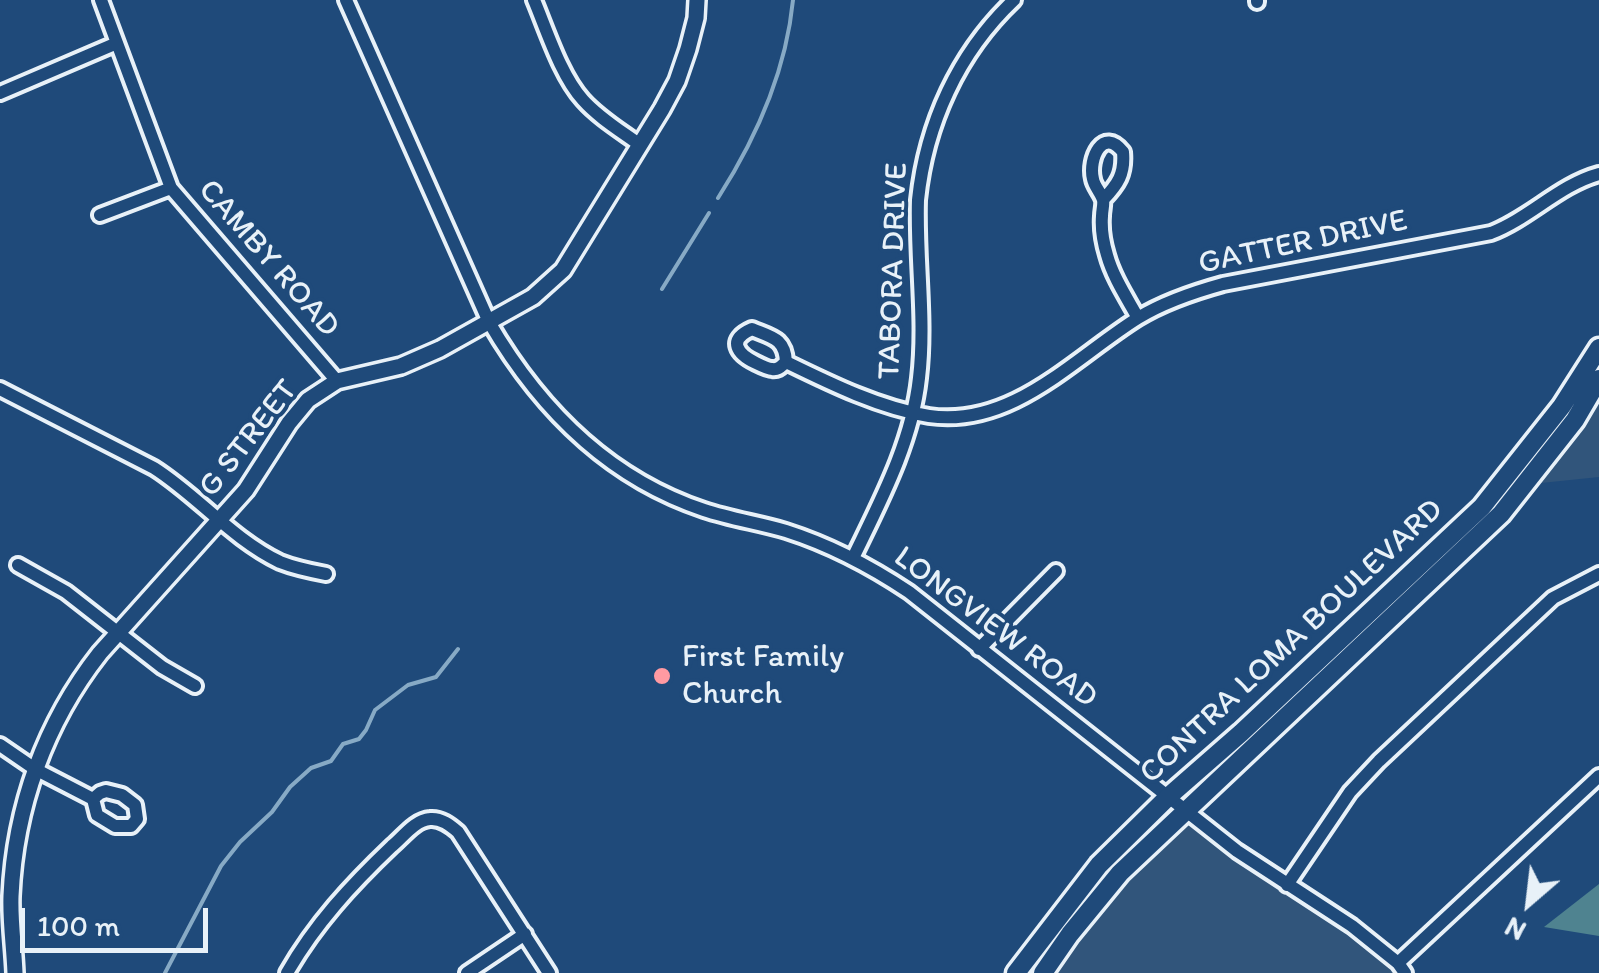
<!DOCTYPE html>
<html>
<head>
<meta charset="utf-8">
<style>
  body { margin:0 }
  #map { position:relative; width:1599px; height:973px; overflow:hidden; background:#1f4a7a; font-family:Itim,sans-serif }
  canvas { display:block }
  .north { position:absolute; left:1479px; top:853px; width:100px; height:100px; -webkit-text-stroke:8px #1f4a7a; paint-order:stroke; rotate:208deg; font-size:28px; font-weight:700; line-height:40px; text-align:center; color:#e8f1f8 }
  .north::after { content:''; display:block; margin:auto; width:35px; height:45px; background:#e8f1f8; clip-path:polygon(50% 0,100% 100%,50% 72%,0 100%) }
  .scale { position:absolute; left:20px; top:908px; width:188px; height:45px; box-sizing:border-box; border:5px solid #e8f1f8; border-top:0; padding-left:12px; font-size:30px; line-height:35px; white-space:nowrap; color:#e8f1f8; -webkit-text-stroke:8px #1f4a7a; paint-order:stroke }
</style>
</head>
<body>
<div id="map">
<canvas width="1599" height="973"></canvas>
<div class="north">N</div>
<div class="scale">100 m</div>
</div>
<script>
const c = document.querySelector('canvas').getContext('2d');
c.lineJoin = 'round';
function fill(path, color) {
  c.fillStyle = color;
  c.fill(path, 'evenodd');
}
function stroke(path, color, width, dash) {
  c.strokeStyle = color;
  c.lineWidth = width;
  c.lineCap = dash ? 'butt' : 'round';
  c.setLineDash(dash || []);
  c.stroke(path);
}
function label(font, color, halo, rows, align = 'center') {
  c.font = font + ' Itim,sans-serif';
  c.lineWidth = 8;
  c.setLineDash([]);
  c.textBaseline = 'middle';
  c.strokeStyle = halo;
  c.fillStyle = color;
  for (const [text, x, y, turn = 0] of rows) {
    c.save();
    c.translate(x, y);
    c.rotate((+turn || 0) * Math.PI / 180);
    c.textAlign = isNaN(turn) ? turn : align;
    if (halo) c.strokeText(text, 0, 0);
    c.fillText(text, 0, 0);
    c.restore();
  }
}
fill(new Path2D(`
  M1599 391V477L1541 483Z
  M1188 812 1287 885 1405 973H1043L1070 934Z`), '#31557b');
fill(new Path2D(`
  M1599 884V936L1544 927Z`), '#4f8390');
stroke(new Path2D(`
  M718 198C757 137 786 72 793 0
  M662 289 709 213
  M165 973 221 866 240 842 272 812 290 787 311 768 331 761 343 744 359 739 366 730 375 710 408 685 436 677 458 649`), '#87aac5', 4);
const minor = new Path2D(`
  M101 0 171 188 337 381
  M346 0 489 322C539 408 608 478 704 510 731 519 759 523 786 531 830 545 870 566 909 592L1237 851 1352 926 1398 963 1405 973
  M534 0C547 31 561 76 583 100 599 118 621 131 640 145
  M1257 2V0
  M0 93 117 43
  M1103 200C1118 184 1125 174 1123 152 1103 126 1088 159 1093 179 1094 186 1101 193 1103 200 1104 205 1102 210 1102 216 1101 229 1103 242 1107 255 1113 277 1127 298 1138 318
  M100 215 171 188
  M752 329C771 337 785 338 786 362 781 366 779 370 772 369 768 369 760 365 756 363 737 354 727 340 752 329Z
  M786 362C831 384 880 408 929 416 1012 428 1074 358 1138 318 1164 302 1194 292 1223 284L1491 233C1530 218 1559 185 1599 174
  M0 389 154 468C198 496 232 539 280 562 295 568 310 571 326 574
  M853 558C881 500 912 442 919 378 926 319 916 259 918 200 926 124 958 53 1014 0
  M18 565 66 592 162 667 195 686
  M979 649 1056 571
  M0 745 35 769 93 799
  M106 791 122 795 135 805 137 819 131 826H115L97 815 93 799 100 793Z
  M1287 885 1350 792 1379 761 1553 598 1599 574
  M1398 963 1599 776
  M287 973C315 924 351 885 392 846 403 837 415 820 430 819 441 818 450 825 458 832L549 973
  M467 973 525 934`);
const tertiary = new Path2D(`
  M15 973C14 947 10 921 11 896 15 807 45 723 100 653L246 490 289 423 308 400 337 381 401 366 440 349 533 297 563 270 662 109 677 81 688 49 696 18 697 0`);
const secondary = new Path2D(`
  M1016 973 1099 865 1169 796 1241 733 1482 507 1562 406 1599 348
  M1043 973 1070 934 1120 873 1501 514 1575 420 1599 379`);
stroke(minor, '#e8f1f8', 20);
stroke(tertiary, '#e8f1f8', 22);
stroke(secondary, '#e8f1f8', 25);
stroke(minor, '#1f4a7a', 12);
stroke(tertiary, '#1f4a7a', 15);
stroke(secondary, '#1f4a7a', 18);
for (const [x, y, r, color] of [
  [662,676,10,"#ff9aa2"]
]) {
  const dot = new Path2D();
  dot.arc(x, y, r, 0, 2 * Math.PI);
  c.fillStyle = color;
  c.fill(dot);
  stroke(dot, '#1f4a7a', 4);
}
label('32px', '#e8f1f8', '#1f4a7a', [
  ["GATTER DRIVE",1303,243,-12],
  ["CAMBY ROAD",268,259,49],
  ["TABORA DRIVE",894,271,-88],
  ["G STREET",249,439,-52],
  ["LONGVIEW ROAD",995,628,37],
  ["CONTRA LOMA BOULEVARD",1292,642,-43]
]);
label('32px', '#e8f1f8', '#1f4a7a', [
  ["First Family",682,658],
  ["Church",682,695]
], 'left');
</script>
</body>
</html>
